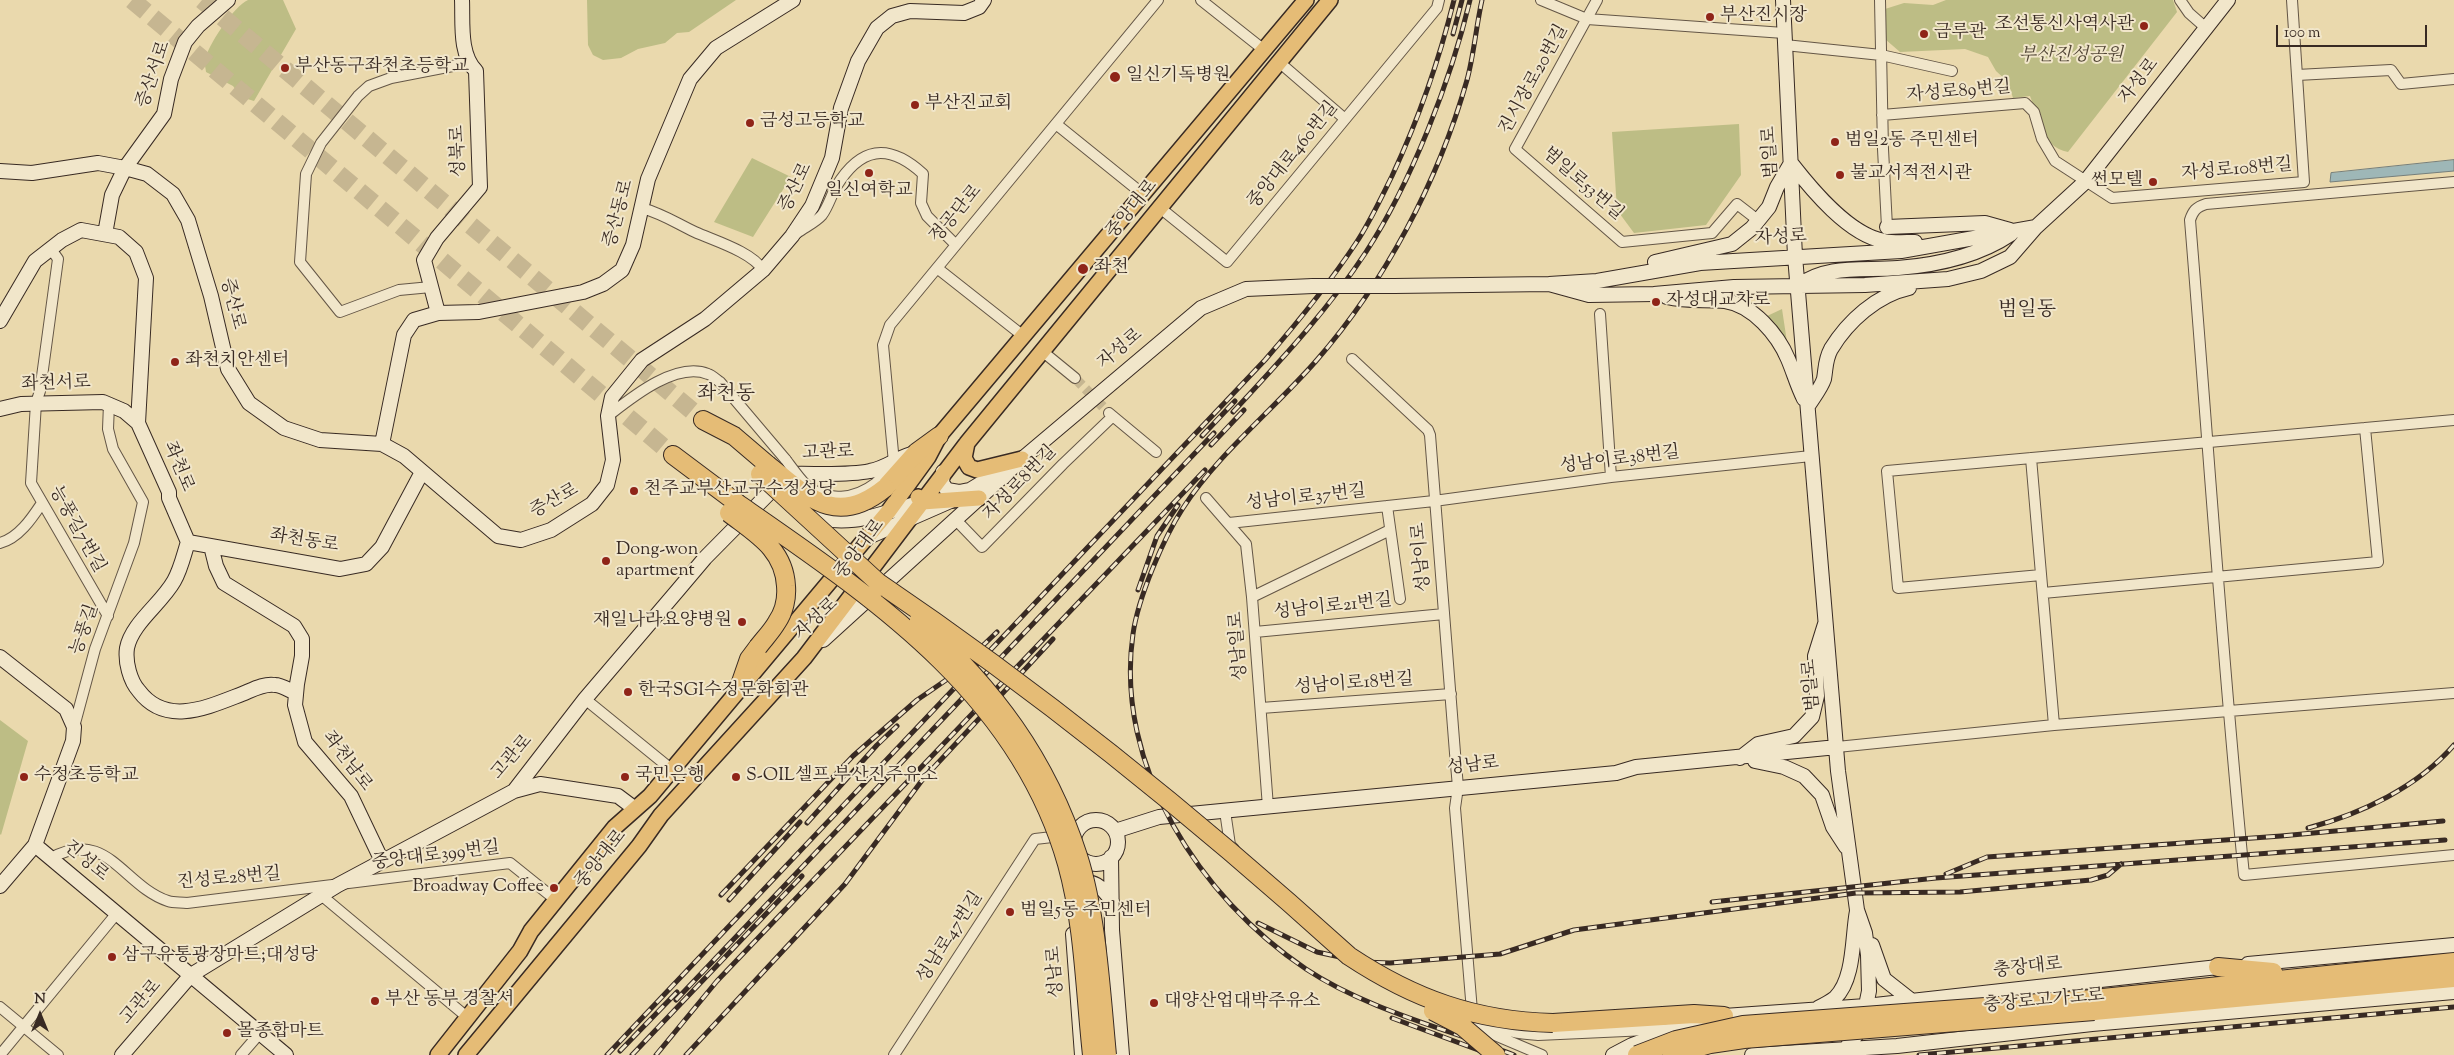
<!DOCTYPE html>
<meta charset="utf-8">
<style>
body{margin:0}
#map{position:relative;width:2454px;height:1055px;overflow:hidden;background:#ead9ad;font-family:"Sorts Mill Goudy",serif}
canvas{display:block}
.north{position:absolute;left:15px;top:990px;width:50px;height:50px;-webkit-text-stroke:4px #f1e6ca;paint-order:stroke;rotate:0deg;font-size:14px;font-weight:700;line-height:20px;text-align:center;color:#382a23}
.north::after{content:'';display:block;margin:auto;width:18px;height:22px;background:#382a23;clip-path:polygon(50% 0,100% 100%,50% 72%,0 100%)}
.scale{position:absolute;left:2276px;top:25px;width:151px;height:22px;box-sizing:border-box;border:2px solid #382a23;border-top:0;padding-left:6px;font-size:15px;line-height:18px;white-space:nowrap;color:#382a23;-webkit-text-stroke:4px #f1e6ca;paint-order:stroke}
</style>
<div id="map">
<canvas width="2454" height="1055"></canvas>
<div class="north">N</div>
<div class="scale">100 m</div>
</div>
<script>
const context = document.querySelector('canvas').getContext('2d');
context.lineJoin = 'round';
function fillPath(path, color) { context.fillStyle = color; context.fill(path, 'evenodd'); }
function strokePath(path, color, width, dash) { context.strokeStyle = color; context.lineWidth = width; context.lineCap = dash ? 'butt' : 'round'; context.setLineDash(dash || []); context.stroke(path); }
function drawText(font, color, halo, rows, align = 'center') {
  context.font = font + ' "Sorts Mill Goudy","Noto Serif KR",serif'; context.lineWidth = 4; context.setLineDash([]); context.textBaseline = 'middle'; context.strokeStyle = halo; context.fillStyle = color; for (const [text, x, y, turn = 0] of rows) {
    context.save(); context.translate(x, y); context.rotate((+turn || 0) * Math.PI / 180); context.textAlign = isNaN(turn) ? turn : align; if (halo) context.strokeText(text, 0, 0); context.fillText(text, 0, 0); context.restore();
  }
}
const green = new Path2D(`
 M248,0H283L296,29L254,101L241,97L233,86L206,72C206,69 204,64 205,61C207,46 234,6 248,0Z
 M587,0H736L689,32L677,33L665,43L638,49L621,58L603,60L593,55L588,45Z
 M1946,0H2173L2177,12L2068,152C2041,147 2039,118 2030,96L2013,98L2008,82L1996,71L1988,57L1965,49L1900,52L1885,39V9L1904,3L1933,5Z
 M1739,124L1741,175L1706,225L1634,233L1617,210L1612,132Z
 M752,158L791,177L753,237L714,222Z
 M1782,309L1787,342L1765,317Z
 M0,720L28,741L1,835L0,834Z`);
const water = new Path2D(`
 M2454,160V171L2330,182L2331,173Z`);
const streetTunnel = new Path2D(`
 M1075,378L1108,412`);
const highwayTunnel = new Path2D(`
 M132,0L673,455
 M202,0L703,420`);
const street = new Path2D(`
 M1201,0L1264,50
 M1541,0L1587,19L1784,33
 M1597,0L1515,149L1622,242L1712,233L1737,204L1759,221
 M1880,0L1883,149L1887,227
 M2180,0L2189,13L2206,28
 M1785,45L1881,55L1952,71
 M1279,62L1345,119
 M2297,75L2391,70L2401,84L2454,79
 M1882,115L2025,103L2034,112L2042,139L2055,161L2112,198L2304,182L2292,0
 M1056,124L1144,195
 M2454,182L2206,204C2196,207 2193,211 2190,220C2208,439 2222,657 2244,875L2454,855
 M1159,207L1227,262L1437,8L1439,0
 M642,208C663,214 676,223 695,232C715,241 752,252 763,270
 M797,233C805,227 816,222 822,215C828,207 831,196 836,187C860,147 888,142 923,174L921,203L927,216L956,245
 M51,249L58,259L40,391L36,403L31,483L108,616
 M937,268L1022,335
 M431,287L399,290L340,312L300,262L306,174L321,143L358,96L369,86L391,78L468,63
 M1600,314L1611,477
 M1042,351L1075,378
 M1352,359L1428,430L1430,435L1455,753L1458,787L1455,808L1472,1011
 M1109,413L1156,452
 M608,416C631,398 676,361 708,374C712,375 717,380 720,382L786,460
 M2031,458L2054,725
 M876,483L894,463L883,345L890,325L1158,0
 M1206,498L1246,544L1252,597L1268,807
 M1387,506L1400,599
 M955,519L982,547L1063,464L1112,417
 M1229,523L1434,501L1611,477L1811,456
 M0,543C19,538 32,518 42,503
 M2041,575L1898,588L1887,471L2454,420
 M2043,593L2378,562L2365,428
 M1252,597L1390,530
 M1255,632L1444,614
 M585,699L671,769
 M1261,708L1451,694
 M74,727L95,649L134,543L143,502L113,449L108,429L109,404
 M1837,747L2054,725L2454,693
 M1225,811L1230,845L1234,849
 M51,858C107,827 123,886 168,901C174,903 181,902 187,903L510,863L556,900
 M321,895L467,1017
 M0,1007L58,1055
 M1485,1020C1502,1031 1518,1034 1538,1035L1669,1029
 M1464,1022L1542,1055
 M0,1055L117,913
 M241,1055L260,1033
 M894,1055L1035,839L1061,836`);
const secondary = new Path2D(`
 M1783,0L1795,256L1838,771L1857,910L1865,933L1868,955L1869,991L1863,1020L1857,1034L1846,1048
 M1791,163C1812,190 1849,235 1884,241C1893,243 1905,242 1915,242
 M0,171L32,173L98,163L125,168L147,174L173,194L188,220L211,296L228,369L249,403L284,428L320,440L382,444L404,456L498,536L521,540L551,530L592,504L607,485L613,460L608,416L612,397L642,360L705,319L763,270L792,236L812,206L832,158L841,108L858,61L877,28L892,16L910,11L964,13L979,7L984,0
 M1887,227L1985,223L2010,230
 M105,234L112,195L125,168L164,114L171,79L185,42L198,26L228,0
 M1655,262L1732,244L1752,228L1769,207L1777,187L1791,163
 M1549,284L1589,295L1654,294L1734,287L1865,285L1948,279L1981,271L2010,257L2036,227L2085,182L2228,0
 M1394,286L1549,284L1597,281L1700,263L1901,251L2036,227
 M1798,286C1827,264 1864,271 1898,268C1938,265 1978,256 2011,234
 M1667,297C1688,302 1705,299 1725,301C1753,305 1778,335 1788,359C1794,373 1797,385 1804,399
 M438,313L424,260L437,238L480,187L476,71C459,54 463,23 462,0
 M0,321L35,261L62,240L81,230L119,237L136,252L146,278L138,423L169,492V498L188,542C184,554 181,569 174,581C161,604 132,623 127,648C125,662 130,681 139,691C166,727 208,707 242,694C252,690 264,683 275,685C282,685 290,691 296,693
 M1808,406C1813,398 1821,388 1824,379C1826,368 1825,360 1831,349C1848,321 1877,295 1909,288
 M0,409L21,404L103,402L124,411L138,423
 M382,444L404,335L414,320L438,313L479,312L583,292L603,284L622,270L633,245L648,179L690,79L716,48L793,0
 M943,472L942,483L947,490L959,492L969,490
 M806,513C844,531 883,513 922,502
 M866,538L955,499L993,476
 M188,542L340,569L366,564L382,547L422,472
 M211,546L216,566L224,583L294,626L302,639V656L297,684L295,705L305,742L351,796L382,861
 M823,640L1022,459L1201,308L1246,289L1313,286
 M0,657L66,709L74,727L73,741L35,845L0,886
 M1740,758L1758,744L1794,736L1812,717L1817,696L1815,656L1825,624
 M1755,761L1784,767L1804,776L1822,795L1833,827L1846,847
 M514,791L540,784L618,796L634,808
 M1074 842a22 22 0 1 1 44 0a22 22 0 1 1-44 0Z
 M1115,831L1159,817L1616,773L1636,767L1837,747
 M35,845L286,1055
 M1111,857L1112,930L1122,1055
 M1076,884C1093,878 1102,887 1112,901
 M1073,934L1082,1055
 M1872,945L1884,979L1912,1001
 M2248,964L2454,945
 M1818,1008C1824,1005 1830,1002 1835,998C1855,979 1852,936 1857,911
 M122,1055L191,975L338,885L514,791L585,699L678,590L705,558L788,474C812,473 847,476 870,471C887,468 899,456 916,453
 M1613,1055L1632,1045L1675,1029L1724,1016L1866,1006L2227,966
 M1752,1055L1897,1046L2092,1024L2454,992`);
const primary = new Path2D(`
 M967,443L964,458L969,467L977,470L1022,459
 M918,497L922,502L979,498
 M438,1055L520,951L531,931L615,827L650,796L888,512L928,457L939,436L1306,0
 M466,1055L639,846L661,815L804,658L967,443L1330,0`);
const highway = new Path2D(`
 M703,420L734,436L768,465
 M673,455L737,503
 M885,488L917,452L939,436
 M740,685L749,659L758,647
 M2218,967L2273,972
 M2093,999L2454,962
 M2094,1011L2454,978
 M1553,1023L1694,1014L1724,1016`);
const rail = new Path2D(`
 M1482,0C1476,27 1474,54 1467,80C1438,182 1385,282 1316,361C1274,409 1217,455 1183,508C1163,539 1138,598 1133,634C1114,766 1200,898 1306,969C1366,1009 1447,1029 1514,1055
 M1453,34L1462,0
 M1233,412C1280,361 1328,310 1366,252C1411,183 1451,80 1470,0
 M1202,436L1235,401
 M1211,445L1244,410
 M1138,590L1157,536L1178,505
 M807,823L877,745L897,726
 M2308,828C2361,814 2418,787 2454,745
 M1946,874L1987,857L2281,836L2443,821
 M721,895L853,756L917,700L949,678L997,632
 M729,900L800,822
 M1712,902L1936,878L2445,840
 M1258,923L1317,952L1363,962L1390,963L1500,954L1574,930L1856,893L1960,892L2091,880L2108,875L2121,864
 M676,1000L1214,433
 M1392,1018L1492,1055
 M620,1051L677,992
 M607,1055L1265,360C1297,323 1329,284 1356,243C1370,222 1381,198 1392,176C1419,118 1439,61 1454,0
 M632,1055L802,876
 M656,1055L717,981L1205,470
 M686,1055L820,911L845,884L923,779L1053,639
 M1919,1055L2454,1007`);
const streetBridge = new Path2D(`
 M786,460C792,468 799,478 806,485C828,503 855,499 876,483`);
const secondaryBridge = new Path2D(`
 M1313,286H1394`);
const highwayBridge = new Path2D(`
 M768,465C808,497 836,528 885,488
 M760,474L883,587
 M737,503C874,598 1019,694 1067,864C1084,925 1085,992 1092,1055
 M729,513C756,534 784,549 786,586C787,598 784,612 777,622C772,631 764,639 758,647
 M876,581C1043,694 1200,821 1349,956C1414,999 1475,1021 1553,1023
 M919,620C994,690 1046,757 1078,856C1097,915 1101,993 1107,1055
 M1433,1011L1462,1026L1496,1055
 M1637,1055L1676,1040L1743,1025L2093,999
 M1672,1055L1710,1044L1744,1039L2094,1011`);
const markers = [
 [1710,17,5,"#8f2418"],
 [2144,26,5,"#8f2418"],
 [1924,34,5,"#8f2418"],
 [285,68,5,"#8f2418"],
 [1115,77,6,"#8f2418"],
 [915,105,5,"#8f2418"],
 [750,123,5,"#8f2418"],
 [1835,142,5,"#8f2418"],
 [869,173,5,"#8f2418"],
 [1840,175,5,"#8f2418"],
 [2153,182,5,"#8f2418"],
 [1083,269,6,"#8f2418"],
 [1656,302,5,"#8f2418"],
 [175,362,5,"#8f2418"],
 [634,491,5,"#8f2418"],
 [606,561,5,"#8f2418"],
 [742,622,5,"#8f2418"],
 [628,692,5,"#8f2418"],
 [24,777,5,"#8f2418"],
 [625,777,5,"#8f2418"],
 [736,777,5,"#8f2418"],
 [554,888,5,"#8f2418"],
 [1010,912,5,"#8f2418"],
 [112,957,5,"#8f2418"],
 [375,1001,5,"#8f2418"],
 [1154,1003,5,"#8f2418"],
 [227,1033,5,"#8f2418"]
];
const poiNames = [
 ["부산진시장",1720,17],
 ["조선통신사역사관",2134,26,"right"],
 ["금루관",1934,34],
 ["부산동구좌천초등학교",295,68],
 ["일신기독병원",1126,77],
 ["부산진교회",925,105],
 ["금성고등학교",760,123],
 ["범일2동 주민센터",1845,142],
 ["불교서적전시관",1850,175],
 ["썬모텔",2143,182,"right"],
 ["일신여학교",869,192,"center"],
 ["좌천",1094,269],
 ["자성대교차로",1666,302],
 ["좌천치안센터",185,362],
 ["천주교부산교구수정성당",644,491],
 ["Dong-won",616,551],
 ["apartment",616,572],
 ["재일나라요양병원",732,622,"right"],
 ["한국SGI수정문화회관",638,692],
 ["수정초등학교",34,777],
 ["국민은행",635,777],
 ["S-OIL셀프 부산진주유소",746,777],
 ["Broadway Coffee",544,888,"right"],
 ["범일5동 주민센터",1020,912],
 ["삼구유통광장마트;대성당",122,957],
 ["부산 동부 경찰서",385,1001],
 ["대양산업대박주유소",1164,1003],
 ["몰종합마트",237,1033]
];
const parkNames = [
 ["부산진성공원",2071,57]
];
const streetNames = [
 ["증산서로",155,75,-71],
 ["진시장로20번길",1535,80,-61],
 ["자성로",2140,82,-52],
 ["자성로89번길",1959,93,-5],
 ["성북로",460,151,-92],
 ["범일로",1772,152,-93],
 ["중앙대로460번길",1294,156,-51],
 ["자성로108번길",2237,171,-5],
 ["범일로53번길",1582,185,41],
 ["증산로",797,188,-64],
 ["중앙대로",1133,210,-51],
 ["증산동로",620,214,-75],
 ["정공단로",957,215,-50],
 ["자성로",1781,239,-3],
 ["증산로",231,304,76],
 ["자성로",1121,350,-40],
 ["좌천서로",56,385,-2],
 ["고관로",828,454,-2],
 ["성남이로38번길",1620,461,-7],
 ["좌천로",177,467,68],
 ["자성로8번길",1021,484,-46],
 ["성남이로37번길",1306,499,-6],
 ["증산로",555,502,-29],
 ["능풍길7번길",76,530,61],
 ["좌천동로",304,542,9],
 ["중앙대로",861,550,-53],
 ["성남이로",1423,557,-95],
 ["성남이로21번길",1333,608,-6],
 ["자성로",817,620,-43],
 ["능풍길",86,630,-71],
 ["성남일로",1240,646,-94],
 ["성남이로18번길",1354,685,-4],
 ["범일로",1813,685,-95],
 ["고관로",513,758,-49],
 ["좌천남로",346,762,53],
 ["성남로",1473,767,-6],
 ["중앙대로399번길",436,857,-7],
 ["중앙대로",602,860,-51],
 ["진성로",85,862,40],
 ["진성로28번길",229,880,-5],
 ["성남로47번길",951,938,-57],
 ["충장대로",2028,969,-6],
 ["성남로",1057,972,-94],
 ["충장로고가도로",2044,1002,-5],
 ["고관로",142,1003,-49]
];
const quarterNames = [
 ["범일동",2027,312],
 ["좌천동",726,396]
];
fillPath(green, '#bdbd85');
fillPath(water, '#9eb7b7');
strokePath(water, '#757f7c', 1);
strokePath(streetTunnel, '#c6b691', 10, [10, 5]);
strokePath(highwayTunnel, '#c6b691', 18, [18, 9]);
strokePath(street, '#645646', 12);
strokePath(secondary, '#382a23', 16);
strokePath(primary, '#382a23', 18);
strokePath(highway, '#382a23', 20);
strokePath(street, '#f1e6ca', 10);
strokePath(secondary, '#f1e6ca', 14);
strokePath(primary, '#e5bc76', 15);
strokePath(highway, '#e5bc76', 18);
strokePath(rail, '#382a23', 5);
strokePath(rail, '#f1e6ca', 3, [9]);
strokePath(streetBridge, '#645646', 12, []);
strokePath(secondaryBridge, '#382a23', 16, []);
strokePath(highwayBridge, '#382a23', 20, []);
strokePath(streetBridge, '#f1e6ca', 10);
strokePath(secondaryBridge, '#f1e6ca', 14);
strokePath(highwayBridge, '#e5bc76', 18);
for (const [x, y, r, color] of markers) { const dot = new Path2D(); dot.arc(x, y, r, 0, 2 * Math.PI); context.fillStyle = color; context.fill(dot); strokePath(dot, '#f1e6ca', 2); }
drawText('18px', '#382a23', '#f1e6ca', poiNames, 'left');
drawText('italic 18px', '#534737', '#f1e6ca', parkNames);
drawText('18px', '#382a23', '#f1e6ca', streetNames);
drawText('20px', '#382a23', '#f1e6ca', quarterNames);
</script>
